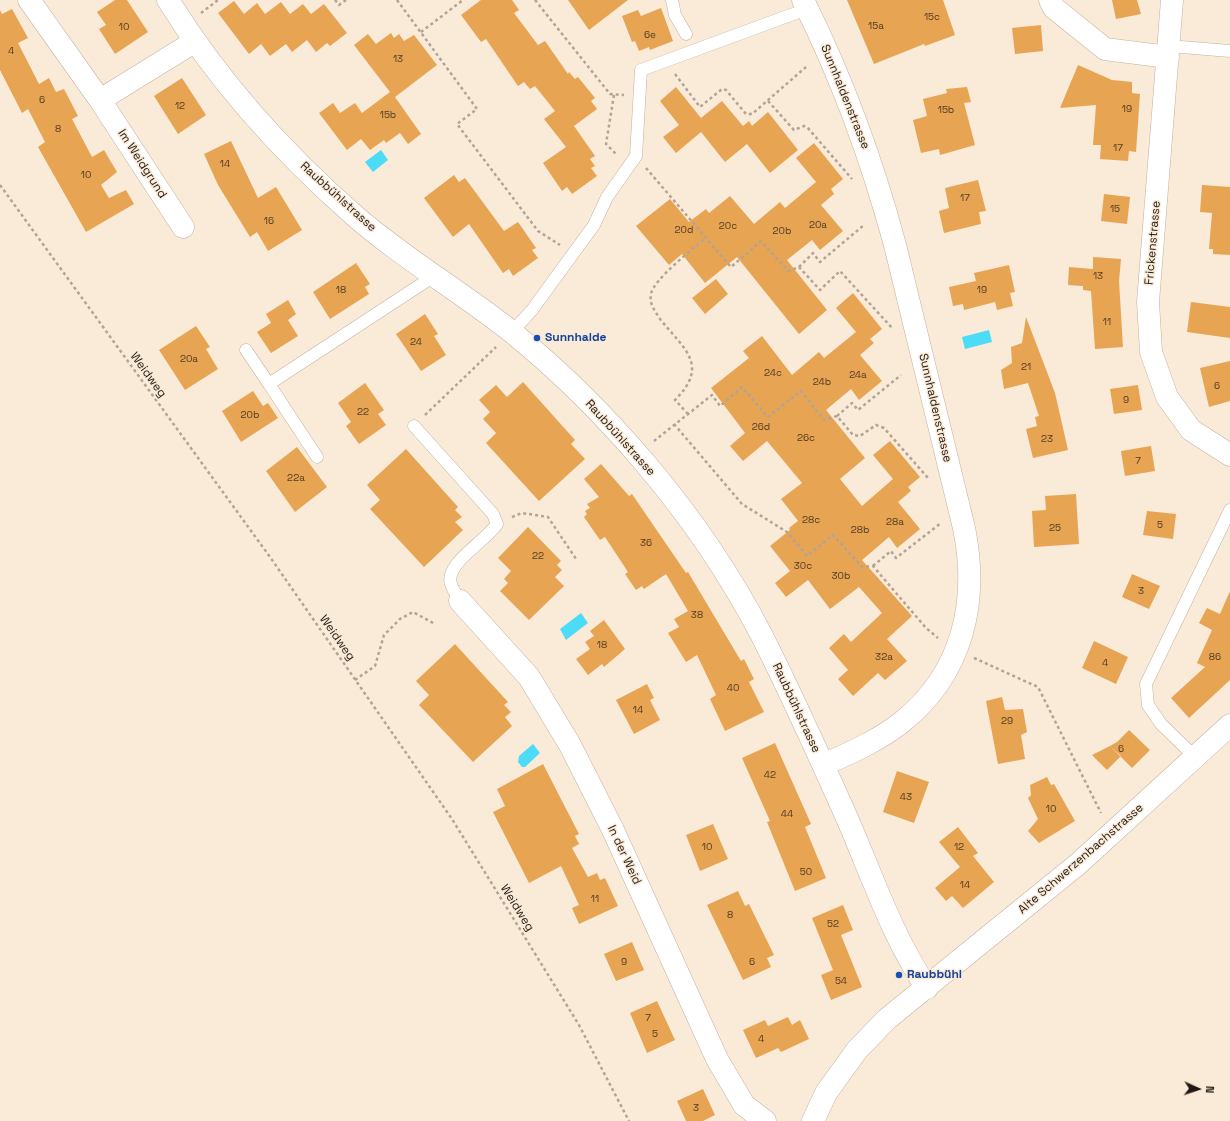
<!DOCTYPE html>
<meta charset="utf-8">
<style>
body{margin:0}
#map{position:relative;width:1230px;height:1121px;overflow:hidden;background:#faead8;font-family:"Space Grotesk",sans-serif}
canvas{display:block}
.north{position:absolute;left:1178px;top:1069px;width:40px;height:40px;-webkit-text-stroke:3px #faead8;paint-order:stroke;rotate:93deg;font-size:11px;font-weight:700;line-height:16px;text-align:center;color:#1f1a13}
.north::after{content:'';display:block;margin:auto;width:14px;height:18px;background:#1f1a13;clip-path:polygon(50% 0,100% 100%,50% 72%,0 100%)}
</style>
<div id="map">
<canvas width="1230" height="1121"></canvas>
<div class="north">N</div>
</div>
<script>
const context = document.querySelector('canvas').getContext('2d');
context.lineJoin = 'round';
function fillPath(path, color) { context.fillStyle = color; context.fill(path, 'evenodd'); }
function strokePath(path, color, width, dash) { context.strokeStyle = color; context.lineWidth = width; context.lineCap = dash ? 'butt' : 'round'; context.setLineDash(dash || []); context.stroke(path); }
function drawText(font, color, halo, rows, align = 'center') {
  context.font = font + ' "Space Grotesk",sans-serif'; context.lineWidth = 3; context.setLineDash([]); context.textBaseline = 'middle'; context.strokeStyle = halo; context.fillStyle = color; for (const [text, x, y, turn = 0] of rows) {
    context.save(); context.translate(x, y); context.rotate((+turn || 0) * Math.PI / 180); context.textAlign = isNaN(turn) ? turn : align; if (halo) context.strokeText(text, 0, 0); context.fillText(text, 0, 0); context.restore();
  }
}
const water = new Path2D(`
 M381,150L388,160L373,172L365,162Z
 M989,330L992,342L965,349L962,337Z
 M581,613L588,623L566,640L560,629Z
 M533,744L540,753L525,767H522L518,762L519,756Z`);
const building = new Path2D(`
 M115,0H127L148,32L115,54L99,29L106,25L97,12Z
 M481,0H512L519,10L514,13L538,45L545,41L568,74L569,72L575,79L578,77L595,98L591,101L597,109L574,126L595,156L590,159L595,166L591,168L597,176L572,194L567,187L562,191L543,163L566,147L544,119L555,111L535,86L530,89L524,82L518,86L486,39L481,42L461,15Z
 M568,0H628L589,30Z
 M847,0H943L955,35L925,46L924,44L874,64Z
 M1112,0H1137L1141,14L1116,19Z
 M234,1L244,14L257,3L265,14L281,2L290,14L303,4L311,14L324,4L347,33L330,46L327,43L316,52L307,40L292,52L286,44L270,56L261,44L249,54L218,13Z
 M661,8L673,41L650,50L649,47L639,51L635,41L632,42L622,16L638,10L641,16Z
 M12,9L28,38L18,43L39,84L49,78L56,92L64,89L78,116L72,119L92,157L104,150L117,172L101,185L109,198L126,190L134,204L86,232L38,147L45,142L28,109L22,113L0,70V10L2,14Z
 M1041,25L1043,51L1015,54L1012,28Z
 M391,33L394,38L399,34L404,41L414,35L437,65L395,97L421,134L408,144L400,133L386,143L384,140L370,150L361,139L347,150L319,113L333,103L340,113L355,103L362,113L390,92L354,45L368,34L376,44Z
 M1078,65L1112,80L1132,82V93L1140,94L1136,152L1129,151L1128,161L1100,159L1101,145H1093L1096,105L1060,108Z
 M182,78L206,115L178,134L154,96Z
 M676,87L701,118L722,101L743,126L749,121L752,126L768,112L798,150L770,173L747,144L725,162L701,132L676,153L663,137L679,125L660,101Z
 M967,87L971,102L964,103L975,145L940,155L939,149L921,153L913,120L927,116L923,99L947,93L946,89Z
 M231,141L258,198L276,187L302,230L268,251L257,232L250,237L218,185L204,154Z
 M814,143L843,179L831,189L834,194L821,205L843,231L820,250L812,240L787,260L827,310L799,334L737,257L705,283L682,254L669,265L636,226L670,199L689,222L706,209L709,213L730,196L754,224L780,202L785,208L816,182L796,158Z
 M454,175L459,182L465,178L504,231L518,222L536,248L532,250L538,258L513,276L509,269L503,273L469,224L453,237L424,198Z
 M978,180L986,211L979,212L981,224L944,233L939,211L949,208L945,188Z
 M1202,185L1230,187V255L1213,254V249H1209L1212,213L1200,212Z
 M1104,194L1130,197L1127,224L1101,221Z
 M1093,257L1121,259L1119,281L1123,347L1095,349L1091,291L1083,290V286L1068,285L1069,267L1093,269Z
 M356,263L370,284L365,287L369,294L330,319L313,292Z
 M1009,265L1015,292L1010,293L1013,306L997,310L995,302L964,310L963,304L953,306L949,287L976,281L974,273Z
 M716,279L728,294L705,314L692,298Z
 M853,293L882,329L870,339L874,343L860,355L882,381L859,400L851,389L826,410L865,458L840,479L862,506L893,479L873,455L890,441L920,477L908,487L911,491L898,502L920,529L897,548L889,537L862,560L912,616L887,639L907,661L885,680L878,673L853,696L838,679L848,670L829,648L844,634L851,642L882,613L859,587L830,609L808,580L786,597L775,583L790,571L770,546L790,530L789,528L798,521L781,499L802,483L767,441L743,461L730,446L745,433L711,388L749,358L743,351L762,336L792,375L819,352L824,358L856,332L836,308Z
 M288,300L296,314L288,320L298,336L271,353L257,332L271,323L266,314Z
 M1191,302L1230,307V338L1187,332Z
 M425,314L438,334L434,336L446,355L421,371L396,334Z
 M1026,317L1055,393L1068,450L1033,458L1026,429L1037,426L1035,417L1039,416L1028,383L1004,389L1001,370L1012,363L1011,347L1022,343Z
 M196,326L210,347L206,349L218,369L185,390L159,350Z
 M1230,361V401L1209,407L1200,368Z
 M523,382L575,440L571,444L585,459L539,501L486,443L496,433L483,419L490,412L479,400L496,385L507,397Z
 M365,383L384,410L378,414L386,425L359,444L346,426L351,422L338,403Z
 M1138,385L1142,410L1114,414L1110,389Z
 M253,391L263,406L268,403L278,418L241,442L222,411Z
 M1151,446L1155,471L1125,476L1121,451Z
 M297,447L327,487L295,512L266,471Z
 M406,449L458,507L455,510L462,517L455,522L463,530L424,567L370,509L380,500L367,485Z
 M601,464L629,496L632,494L686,573L688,572L741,661L744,659L754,679L749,682L764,712L725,731L710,699L716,695L697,655L686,662L668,633L679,627L674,619L688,611L666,574L644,589L642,586L636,590L625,574L628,572L605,537L600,540L584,517L587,514L585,511L590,508L587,504L599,497L584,479Z
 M1076,494L1079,544L1034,547L1032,511L1046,510L1045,496Z
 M1147,511L1176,514L1173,539L1143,535Z
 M528,527L561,561L557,565L562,570L555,577L564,586L529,620L500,591L508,583L504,579L511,571L498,558Z
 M1132,574L1160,586L1149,609L1122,597Z
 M1230,591V680L1189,718L1171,698L1205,667L1197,663L1212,630L1199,623L1207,608L1220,614Z
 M604,620L625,649L604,667L602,664L588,675L576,659L590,649L585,642L594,636L590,631Z
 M1094,641L1128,657L1116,684L1082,668Z
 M455,644L508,702L504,705L511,712L505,717L512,726L473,762L419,705L429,695L416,681Z
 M647,684L654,698L650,700L660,720L634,734L616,700Z
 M1002,697L1005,710L1023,709L1027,732L1021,735L1025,759L998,764L986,701Z
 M1129,730L1150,750L1132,768L1110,746L1117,742Z
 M775,743L811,824L805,827L826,878L795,891L767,822L770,821L742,758Z
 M1110,746L1121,756L1107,770L1092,755Z
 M543,764L579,834L575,836L579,844L572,848L588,877L597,873L600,880L605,878L618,906L579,924L572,908L579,905L561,866L529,883L493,812L505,806L497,789Z
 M897,771L929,782L914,823L883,812Z
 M1047,777L1051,785L1054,784L1075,821L1039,843L1028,831L1038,819L1028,798L1031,795L1030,785Z
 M713,824L728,859L700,871L686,835Z
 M958,827L978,853L973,856L994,882L963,908L952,896L946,901L935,888L960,867L939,842Z
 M738,891L745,906L749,904L774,955L767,958L771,967L743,980L707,905Z
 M843,905L853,930L841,935L862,987L831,1000L821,975L833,970L812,918Z
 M632,942L644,970L616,981L604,954Z
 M657,1001L675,1040L647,1053L630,1013Z
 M788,1017L792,1025L800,1020L809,1039L781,1052L778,1048L756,1058L743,1030L765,1020L768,1026Z
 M703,1089L715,1115L703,1121H686L677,1101Z`);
const path = new Path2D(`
 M335,0L339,5L346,0
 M397,0L477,109L457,124L538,231L560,245
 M535,0L610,94L624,95
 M201,13L218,0
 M421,32L463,0
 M675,74L700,107L722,89L726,90L746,114H752L806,67
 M614,95L606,144L617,155
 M768,101L794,130L804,126L807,127L852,179
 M646,168L731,267L761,241L788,271L799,267L820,290L840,271L893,329
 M0,185L270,557L452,819L579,1025L629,1121
 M799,267L813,253L820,262L864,225
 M688,414L675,400C710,365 684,349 660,319C655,311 649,304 651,294C653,280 694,248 705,238
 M425,415L496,347
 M837,416L852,403L858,410L901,375
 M674,424L742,504L787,532L807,556L833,535L862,567L873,566L926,628L938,638
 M654,441L712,395L720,406L742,387L768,417L801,391L824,420L837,416L853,435L860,436L876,425L884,428L929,479
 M512,517L522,513L548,517L576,559
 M873,566L891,551L896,558L941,523
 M974,658L1038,687L1101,813
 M355,680L375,666L384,635L400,619L413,612L435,624`);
const service = new Path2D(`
 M672,0L675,15L686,34
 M1169,46L1230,51
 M512,332L532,310L594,225L607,197L636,156L641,70L807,9
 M246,350L269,384
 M414,426L493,514L497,524C487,540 444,564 451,584C453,590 457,596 460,601
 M317,457L269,384L434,276
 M1196,758L1161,724L1148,705L1146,684L1230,510`);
const minor = new Path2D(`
 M29,0L100,100L194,42
 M168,0C218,81 283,153 355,216C404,259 462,292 513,333C561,372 605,416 645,463C690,516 730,574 762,636C791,693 817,751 843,809C870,869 890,933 927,988
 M803,0C842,78 872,160 895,245L964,528C979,602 963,673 902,722C878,741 850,753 823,765
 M1050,0L1054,8L1105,49L1168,57
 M1172,0L1148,302L1151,352L1167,397L1191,430L1230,455
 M100,100L183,227
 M460,601L529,677L570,745L613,830L717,1059L744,1105L765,1121
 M813,1121L826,1093L857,1050L887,1019L1078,864L1230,725`);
const markers = [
 [537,338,4,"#1a4fb4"],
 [899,975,4,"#1a4fb4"]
];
const numberNames = [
 ["15c",932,17],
 ["15a",876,26],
 ["10",124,27],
 ["6e",650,35],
 ["4",11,51],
 ["13",398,59],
 ["6",42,100],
 ["12",180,106],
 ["19",1127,109],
 ["15b",946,110],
 ["15b",388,115],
 ["8",58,129],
 ["17",1118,148],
 ["14",225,164],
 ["10",86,175],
 ["17",965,198],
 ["15",1115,209],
 ["16",269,221],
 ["20a",818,225],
 ["20c",728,226],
 ["20d",684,230],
 ["20b",782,231],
 ["13",1098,276],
 ["18",341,290],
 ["19",982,290],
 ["11",1107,322],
 ["24",416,342],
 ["20a",189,359],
 ["21",1026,367],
 ["24c",773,373],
 ["24a",858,375],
 ["24b",822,382],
 ["6",1217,386],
 ["9",1126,400],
 ["22",363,412],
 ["20b",250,415],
 ["26d",761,427],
 ["26c",806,438],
 ["23",1047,439],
 ["7",1138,461],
 ["22a",296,478],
 ["28c",811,520],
 ["28a",895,522],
 ["5",1160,525],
 ["25",1055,528],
 ["28b",860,530],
 ["36",646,543],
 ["22",538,556],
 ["30c",803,566],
 ["30b",841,576],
 ["3",1141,591],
 ["38",697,615],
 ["18",602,645],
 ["32a",884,657],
 ["86",1215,657],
 ["4",1105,663],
 ["40",733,688],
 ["14",638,710],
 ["29",1007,721],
 ["6",1121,749],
 ["42",770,775],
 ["43",906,797],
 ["10",1051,809],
 ["44",787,814],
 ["10",707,847],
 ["12",959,847],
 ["50",806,872],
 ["14",965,885],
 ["11",595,899],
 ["8",730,915],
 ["52",833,924],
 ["9",624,962],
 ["6",752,962],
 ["54",841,981],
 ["7",648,1018],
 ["5",655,1034],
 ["4",761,1039],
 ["3",696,1108]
];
const streetNames = [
 ["Sunnhaldenstrasse",845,97,68],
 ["Im Weidgrund",142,164,57],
 ["Raubbühlstrasse",338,197,42],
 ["Frickenstrasse",1153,243,-85],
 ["Weidweg",148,375,54],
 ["Sunnhaldenstrasse",935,408,77],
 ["Raubbühlstrasse",620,438,48],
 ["Weidweg",337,638,55],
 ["Raubbühlstrasse",796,708,65],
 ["In der Weid",624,855,65],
 ["Alte Schwerzenbachstrasse",1081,859,-41],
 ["Weidweg",517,908,58]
];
const transitNames = [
 ["Sunnhalde",545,338],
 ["Raubbühl",907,975]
];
fillPath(water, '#4cdcf7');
fillPath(building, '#e7a453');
strokePath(service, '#c3b2a1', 13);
strokePath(minor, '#c3b2a1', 23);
strokePath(path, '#b1a496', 2.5, [3, 3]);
strokePath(service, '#fff', 12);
strokePath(minor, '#fff', 22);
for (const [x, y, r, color] of markers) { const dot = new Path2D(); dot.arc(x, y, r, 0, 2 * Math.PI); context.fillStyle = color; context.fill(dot); strokePath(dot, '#faead8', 1.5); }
drawText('10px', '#513c23', null, numberNames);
drawText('12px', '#1f1a13', '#faead8', streetNames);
drawText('bold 12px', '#164399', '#faead8', transitNames, 'left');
</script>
